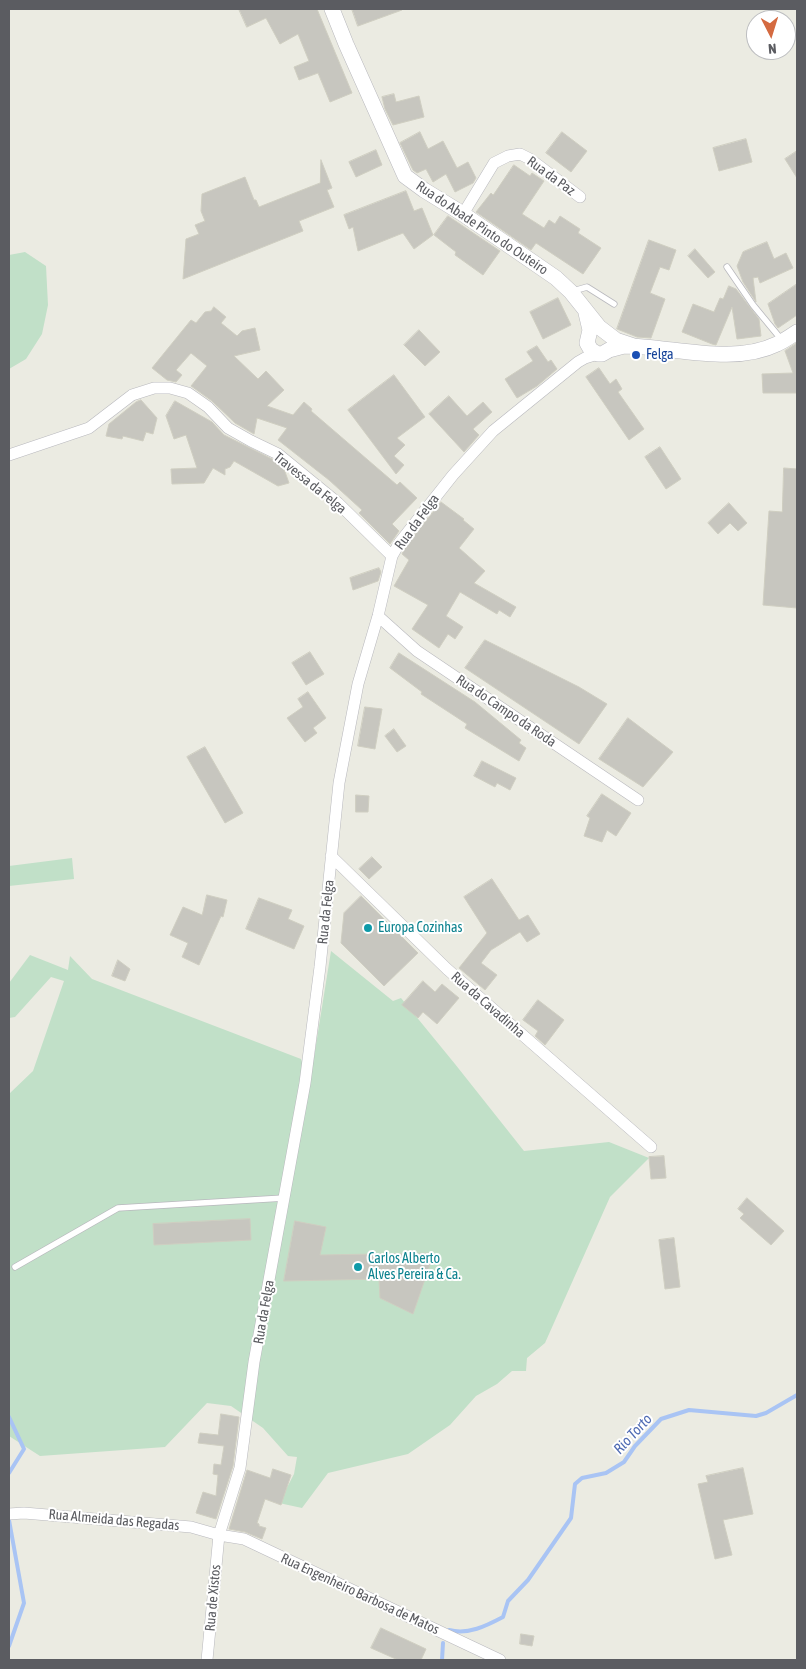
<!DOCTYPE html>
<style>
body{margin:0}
#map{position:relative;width:806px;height:1669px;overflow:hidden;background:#ebebe2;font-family:"Asap Condensed",sans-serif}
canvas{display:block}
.frame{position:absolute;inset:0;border:10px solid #5b5c61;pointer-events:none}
.north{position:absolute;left:746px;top:10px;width:50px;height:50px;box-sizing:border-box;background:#fff;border:1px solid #bdbec0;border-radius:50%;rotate:175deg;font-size:14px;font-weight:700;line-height:20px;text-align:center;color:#5b5c61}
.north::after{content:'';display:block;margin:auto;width:18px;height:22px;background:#d46a40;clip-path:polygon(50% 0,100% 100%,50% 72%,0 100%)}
</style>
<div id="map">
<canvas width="806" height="1669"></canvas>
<div class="frame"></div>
<div class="north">N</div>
</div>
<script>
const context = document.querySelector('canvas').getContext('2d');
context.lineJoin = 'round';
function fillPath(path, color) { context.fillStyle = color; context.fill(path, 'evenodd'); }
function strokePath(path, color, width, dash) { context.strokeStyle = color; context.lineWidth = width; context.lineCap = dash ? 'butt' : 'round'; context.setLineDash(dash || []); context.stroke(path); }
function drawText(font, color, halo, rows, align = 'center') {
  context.font = font + ' "Asap Condensed",sans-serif'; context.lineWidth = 4; context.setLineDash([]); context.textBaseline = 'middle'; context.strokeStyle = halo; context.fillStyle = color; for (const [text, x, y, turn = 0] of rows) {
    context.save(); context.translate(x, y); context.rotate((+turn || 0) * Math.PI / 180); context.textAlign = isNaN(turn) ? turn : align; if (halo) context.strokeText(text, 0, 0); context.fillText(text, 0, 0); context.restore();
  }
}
const green = new Path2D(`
 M25,252L46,266L48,305L42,334L26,359L9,369V255Z
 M72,858L74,879L9,886V866Z
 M331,951L393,1001L401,998L455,1064L524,1151L609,1142L649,1158L610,1197L545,1343L527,1358L526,1371H512L497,1384L476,1396L450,1425L408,1454L328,1473L302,1508L279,1503L294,1474L297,1457L288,1456L263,1428L231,1406L207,1403L165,1447L40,1456L9,1436V1094L33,1071L64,981L51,977L15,1017L9,1018V983L30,955L68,970L70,956L92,979L301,1059L302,1062L314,1057Z`);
const stream = new Path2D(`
 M9,1417L24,1449L9,1473
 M449,1630C468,1635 486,1626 503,1617L508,1601L528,1580L571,1518L575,1484L582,1478L606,1473L624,1462L635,1446L661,1419L689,1410L756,1416L766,1413L797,1395
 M9,1646L24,1603L9,1520
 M442,1660L443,1643`);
const building = new Path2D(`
 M239,9H317L352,93L330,102L318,73L299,80L294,67L309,61L298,34L280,44L266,18L247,27Z
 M352,9H402V10L358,26Z
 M394,94L396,102L419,96L424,117L393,125L385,109L382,97Z
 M420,132L428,149L443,141L457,168L468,162L476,178L473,183L455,192L446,174L433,182L426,169L417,173L413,170L400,143Z
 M562,132L587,151L571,172L546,153Z
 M746,139L752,162L719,171L713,148Z
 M376,150L382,165L356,177L349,162Z
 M797,151V178L785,159Z
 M321,160L332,188L327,190L334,207L299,221L303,231L183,279L186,239L199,234L195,225L205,221L201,211L202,194L245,177L254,200H256L259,207L320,183Z
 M514,165L530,176L532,173L544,181L522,214L544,228L549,220L555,224L560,216L580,229L578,233L601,248L583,274L536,243L531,250L476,212L491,193L493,195Z
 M406,191L414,211L422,208L433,235L414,249L403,233L358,251L353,227L349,229L344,215Z
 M448,216L500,251L483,275L455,255L456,252L434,235Z
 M649,240L676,250L669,270L660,267L650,293L665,299L651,338L637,337L617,329Z
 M767,242L774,259L786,253L793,268L760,283L758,277L753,278L756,302L743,282L737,266L743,252Z
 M695,249L715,272L708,278L688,256Z
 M797,284V315L778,328L775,324L768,304Z
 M729,286L736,289L759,319L761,336L737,339L732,307L716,345L712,344L682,332L693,304L714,312L720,298L723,299Z
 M558,298L571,325L543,339L530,312Z
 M214,307L226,317L221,323L237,336L242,331L255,328L260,350L234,356L258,379L266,371L284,390L267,406L293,415L304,402L312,409L311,411L397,485L400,482L417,498L392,524L399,531L390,544L359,513L362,510L329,480L278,440L287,428L257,418L254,434L235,423L212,401L191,386L207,366L191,353L176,370L182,375L176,382L167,380L152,368L191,320L196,323L205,312L211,311Z
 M419,330L440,352L425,366L404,345Z
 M797,343V393H763L762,374L793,373L785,351Z
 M537,346L548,362L551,360L557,369L537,386L517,398L505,379L533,361L527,352Z
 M599,368L610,384L616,379L622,389L618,392L644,429L629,440L586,377Z
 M394,375L425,417L397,438L405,445L394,456L404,465L396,474L348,410Z
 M449,396L467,416L483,402L492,412L473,429L479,435L464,452L429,414Z
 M141,400L157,418L153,434L146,432L143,441L123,436L122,439L106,436L109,424L136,402Z
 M175,401L212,422L224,435L274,460L284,469L289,483L278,486L234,461L230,467L225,469V475L213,468L204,483L172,484L171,469L197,468L186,435L174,439L166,416Z
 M660,447L681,479L666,489L645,457Z
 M784,468L797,469V608L763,605L769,511L782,512Z
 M441,502L464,519L463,520L474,529L459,548L485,571L474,583L516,607L510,617L499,610L497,614L460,592L446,616L463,627L455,639L448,634L439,648L412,629L428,605L394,586L409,560L402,554L406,546Z
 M729,503L747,523L738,531L730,523L718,534L708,523Z
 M379,568L381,572L378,581L353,590L350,578Z
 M485,640L579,687L607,704L579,744L465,668Z
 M310,652L324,674L306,685L292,663Z
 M399,653L475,702L521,740L519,743L526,748L519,761L465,728L467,724L421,694L422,692L390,668Z
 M308,692L326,718L313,728L317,733L305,742L287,718L303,707L298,699Z
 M365,707L382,709L375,749L358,746Z
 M628,718L673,752L643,787L599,759Z
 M394,729L406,746L397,752L385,736Z
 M205,747L243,813L225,823L187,757Z
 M482,761L516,778L510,790L497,783L495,787L474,776Z
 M602,794L631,813L616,836L607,830L602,842L584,836L590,818L587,816Z
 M356,795L369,796L368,812H356Z
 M372,857L382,867L369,879L359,869Z
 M492,879L519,920L528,915L540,934L527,942L520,932L491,950L481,963L497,975L485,990L459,968L487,933L464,897Z
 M207,895L227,900L223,917L221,916L199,965L182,957L188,943L170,935L183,907L202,915Z
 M361,896L418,953L384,986L341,943L344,913Z
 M259,898L292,910L288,919L304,926L294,949L246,929Z
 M118,960L130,969L125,981L112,976Z
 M423,981L435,992L442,984L459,998L437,1024L423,1012L418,1018L402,1005Z
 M538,1000L564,1020L545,1045L535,1036L538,1031L523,1020Z
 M664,1156L666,1178L651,1179L649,1157Z
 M747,1198L784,1231L771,1245L740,1218L744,1214L738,1209Z
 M250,1219L251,1240L154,1245L153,1224Z
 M295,1221L326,1227L320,1255L434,1253L413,1314L380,1298L379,1279L284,1281Z
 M674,1238L680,1287L665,1289L659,1240Z
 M221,1414L239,1417L233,1466L216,1519L196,1513L203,1492L216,1496L218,1475L213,1474L214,1464L221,1465L224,1446L198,1443L200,1433L218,1435Z
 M743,1468L753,1514L723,1520L732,1555L715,1559L698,1484L708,1482L706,1476Z
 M273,1469L291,1475L281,1505L265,1499L257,1523L259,1524V1526L266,1528L262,1539L245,1532L229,1529L247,1470L270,1478Z
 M381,1628L426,1649L421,1660H398L371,1648Z
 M521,1634L534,1636L532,1646L520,1644Z`);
const service = new Path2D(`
 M727,267L753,305L781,339
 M573,291L587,287L614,304
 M15,1267L118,1208L284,1198`);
const minor = new Path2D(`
 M463,214L494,163L508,156L520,154L530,159L580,197
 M9,455L89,428L132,395L154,388H170L188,393L208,407L228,428L251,441L278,454L338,503L392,556
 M378,616L417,651L638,800
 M331,856L447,969L651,1147
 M9,1514L24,1513L191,1527L219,1535L244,1539L500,1660
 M207,1660L219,1535L240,1468L254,1362L305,1083L320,967L339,783L358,684L378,616L392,556L400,542L434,499L453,475L493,431L578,362L585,358L598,354`);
const tertiary = new Path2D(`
 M332,9L346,44L405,176L424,190L463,214L556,278L571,292L599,327L616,340L634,346
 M586,313L590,330L587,343L591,350L598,354H602L609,350L624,346C672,346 732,366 777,344C784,341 791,336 797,332`);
const markers = [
 [636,355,5,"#1a4fb4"],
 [368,928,5,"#0f9aa8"],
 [358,1267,5,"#0f9aa8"]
];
const streetNames = [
 ["Rua da Paz",551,176,36],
 ["Rua do Abade Pinto do Outeiro",482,228,34],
 ["Travessa da Felga",310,483,39],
 ["Rua da Felga",417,522,-54],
 ["Rua do Campo da Roda",506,711,34],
 ["Rua da Felga",326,912,-84],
 ["Rua da Cavadinha",488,1005,41],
 ["Rua da Felga",264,1312,-80],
 ["Rua Almeida das Regadas",114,1520,5],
 ["Rua Engenheiro Barbosa de Matos",360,1594,25],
 ["Rua de Xistos",213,1598,-85]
];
const transitNames = [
 ["Felga",646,355]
];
const cultureNames = [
 ["Europa Cozinhas",378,928],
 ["Carlos Alberto",368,1259],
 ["Alves Pereira & Ca.",368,1275]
];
const waterNames = [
 ["Rio Torto",633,1434,-47]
];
fillPath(green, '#c1e0c8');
strokePath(stream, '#a9c4f4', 4);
fillPath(building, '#c7c6bf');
strokePath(building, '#cfcec1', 1);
strokePath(service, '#b8b8bd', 7);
strokePath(minor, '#b8b8bd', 12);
strokePath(tertiary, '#b8b8bd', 16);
strokePath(service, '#fff', 5.5);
strokePath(minor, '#fff', 11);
strokePath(tertiary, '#fff', 15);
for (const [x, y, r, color] of markers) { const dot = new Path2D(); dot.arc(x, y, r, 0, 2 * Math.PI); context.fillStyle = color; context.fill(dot); strokePath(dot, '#fff', 2); }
drawText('14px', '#5b5c61', '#fff', streetNames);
drawText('14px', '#164399', '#fff', transitNames, 'left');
drawText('14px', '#0d838f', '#fff', cultureNames, 'left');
drawText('italic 15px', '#506cb4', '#fff', waterNames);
</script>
